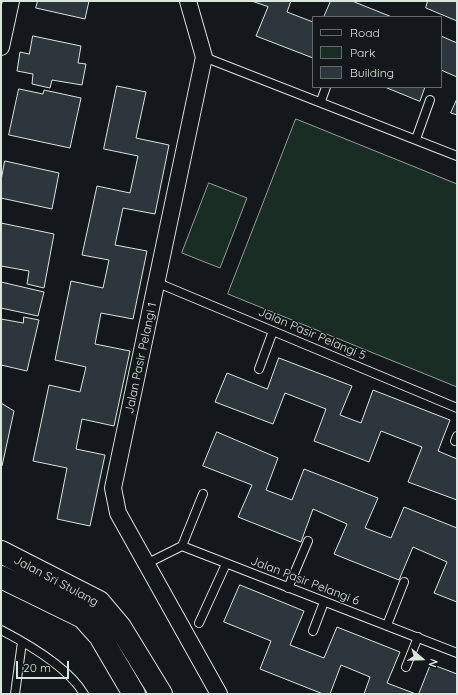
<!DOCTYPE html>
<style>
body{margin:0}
#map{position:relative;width:458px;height:695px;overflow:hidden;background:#14181c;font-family:Quicksand,sans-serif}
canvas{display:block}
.frame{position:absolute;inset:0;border:2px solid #d8e6dc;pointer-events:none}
.legend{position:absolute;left:312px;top:16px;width:130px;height:72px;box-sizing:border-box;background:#14181c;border:1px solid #626a69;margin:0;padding:5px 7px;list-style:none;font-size:12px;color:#d8e6dc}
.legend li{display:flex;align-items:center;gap:8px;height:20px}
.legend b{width:20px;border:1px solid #626a69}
.north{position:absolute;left:402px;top:639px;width:40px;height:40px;-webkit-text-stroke:3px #14181c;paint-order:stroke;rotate:110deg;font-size:11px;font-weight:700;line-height:16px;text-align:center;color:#d8e6dc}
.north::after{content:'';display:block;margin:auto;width:14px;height:18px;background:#d8e6dc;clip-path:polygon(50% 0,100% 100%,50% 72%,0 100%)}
.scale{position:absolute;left:16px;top:661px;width:53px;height:18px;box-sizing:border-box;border:2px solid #d8e6dc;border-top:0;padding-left:5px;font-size:12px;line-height:14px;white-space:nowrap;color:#d8e6dc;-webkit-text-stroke:3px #14181c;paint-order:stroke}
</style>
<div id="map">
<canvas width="458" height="695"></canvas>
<div class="frame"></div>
<ul class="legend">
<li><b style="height:5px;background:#14181c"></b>Road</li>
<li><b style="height:11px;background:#1a2d24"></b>Park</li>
<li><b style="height:11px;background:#2c363c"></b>Building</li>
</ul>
<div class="north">N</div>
<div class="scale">20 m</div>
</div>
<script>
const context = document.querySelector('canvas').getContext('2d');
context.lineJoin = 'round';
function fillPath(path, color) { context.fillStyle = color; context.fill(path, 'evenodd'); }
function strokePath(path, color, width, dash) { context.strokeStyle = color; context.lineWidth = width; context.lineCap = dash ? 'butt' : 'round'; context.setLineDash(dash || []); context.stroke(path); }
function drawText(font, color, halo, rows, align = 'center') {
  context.font = font + ' Quicksand,sans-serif'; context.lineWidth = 3; context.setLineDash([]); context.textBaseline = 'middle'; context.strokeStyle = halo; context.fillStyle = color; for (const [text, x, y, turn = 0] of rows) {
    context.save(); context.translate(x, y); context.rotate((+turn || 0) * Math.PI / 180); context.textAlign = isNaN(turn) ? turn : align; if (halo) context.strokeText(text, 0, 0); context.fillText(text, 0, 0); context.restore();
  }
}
const green = new Path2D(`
 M296,119L457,184V387L228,294Z
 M209,183L247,198L220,268L182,253Z`);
const building = new Path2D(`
 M38,1H89L85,19L36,8Z
 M252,1H291L287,12L313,22V58L256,36L268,7Z
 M331,1H352L392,17H324Z
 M428,1H457V21L426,8Z
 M33,36L81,46L78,63L86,64L82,85L52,80L50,88L32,84L33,74L17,71L20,52L29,54Z
 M441,36L457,43V77L441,70Z
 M117,86L146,92L136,138L169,145L155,214L123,208L115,245L147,251L133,319L101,313L95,344L130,351L114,426L82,419L76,449L105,455L90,526L57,519L67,468L33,461L49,385L80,392L86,367L55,360L71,281L103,288L109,260L82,255L97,186L130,193L138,156L104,149Z
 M385,87H425L420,101Z
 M19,89L43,94L44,90L81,98L70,148L9,135Z
 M457,99V115L451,113Z
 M5,161L59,173L52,209L1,198V181Z
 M1,223L54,234L44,288L27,284L29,271L1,266Z
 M1,282L44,292L38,316L1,308Z
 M24,317L39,320L27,371L1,365V319L23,323Z
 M279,358L352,386L340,415L361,423L373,390L450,420L438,451L457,459V500L408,482L422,447L381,431L369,462L314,441L326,409L285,393L273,424L215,402L227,373L267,389Z
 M1,403L14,411L2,466H1Z
 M217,432L278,458L266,490L292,500L304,469L378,498L365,528L391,538L404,507L457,528V602L434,593L447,562L413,547L399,580L334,554L347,524L313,509L301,542L238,517L252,485L203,466Z
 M240,585L304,611L290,645L324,658L337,627L400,652L387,683L416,694H364L370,677L341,665L330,694H323L260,669L271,641L224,622Z
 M431,664L457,674V694H419Z`);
const lane = new Path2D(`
 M204,57L457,156
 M321,101L326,87
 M416,139L430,100
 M158,283L457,408
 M259,369L273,331
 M455,441L457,436
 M182,546L203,494
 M146,564L182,546L457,653
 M288,588L308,541
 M199,623L226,564
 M387,625L404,582
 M1,630C28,644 68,667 84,694
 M313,631L324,602
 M406,667L418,637
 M15,694L22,642`);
const street = new Path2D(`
 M188,1L204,57L113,488L118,513L219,694
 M1,47L11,1`);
const secondary = new Path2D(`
 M1,552L99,602L120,627L161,694
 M1,577L83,617L100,636L134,694`);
const streetNames = [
 ["Jalan Pasir Pelangi 5",312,334,23],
 ["Jalan Pasir Pelangi 1",141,358,-78],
 ["Jalan Sri Stulang",56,581,28],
 ["Jalan Pasir Pelangi 6",305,581,21]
];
fillPath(green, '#1a2d24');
strokePath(green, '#939e99', 1);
fillPath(building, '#2c363c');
strokePath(building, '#d8e6dc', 1);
strokePath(lane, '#d8e6dc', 10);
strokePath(street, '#d8e6dc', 18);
strokePath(secondary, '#d8e6dc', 24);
strokePath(lane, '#14181c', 8);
strokePath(street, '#14181c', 16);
strokePath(secondary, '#14181c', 22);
drawText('12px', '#d8e6dc', '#14181c', streetNames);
</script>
